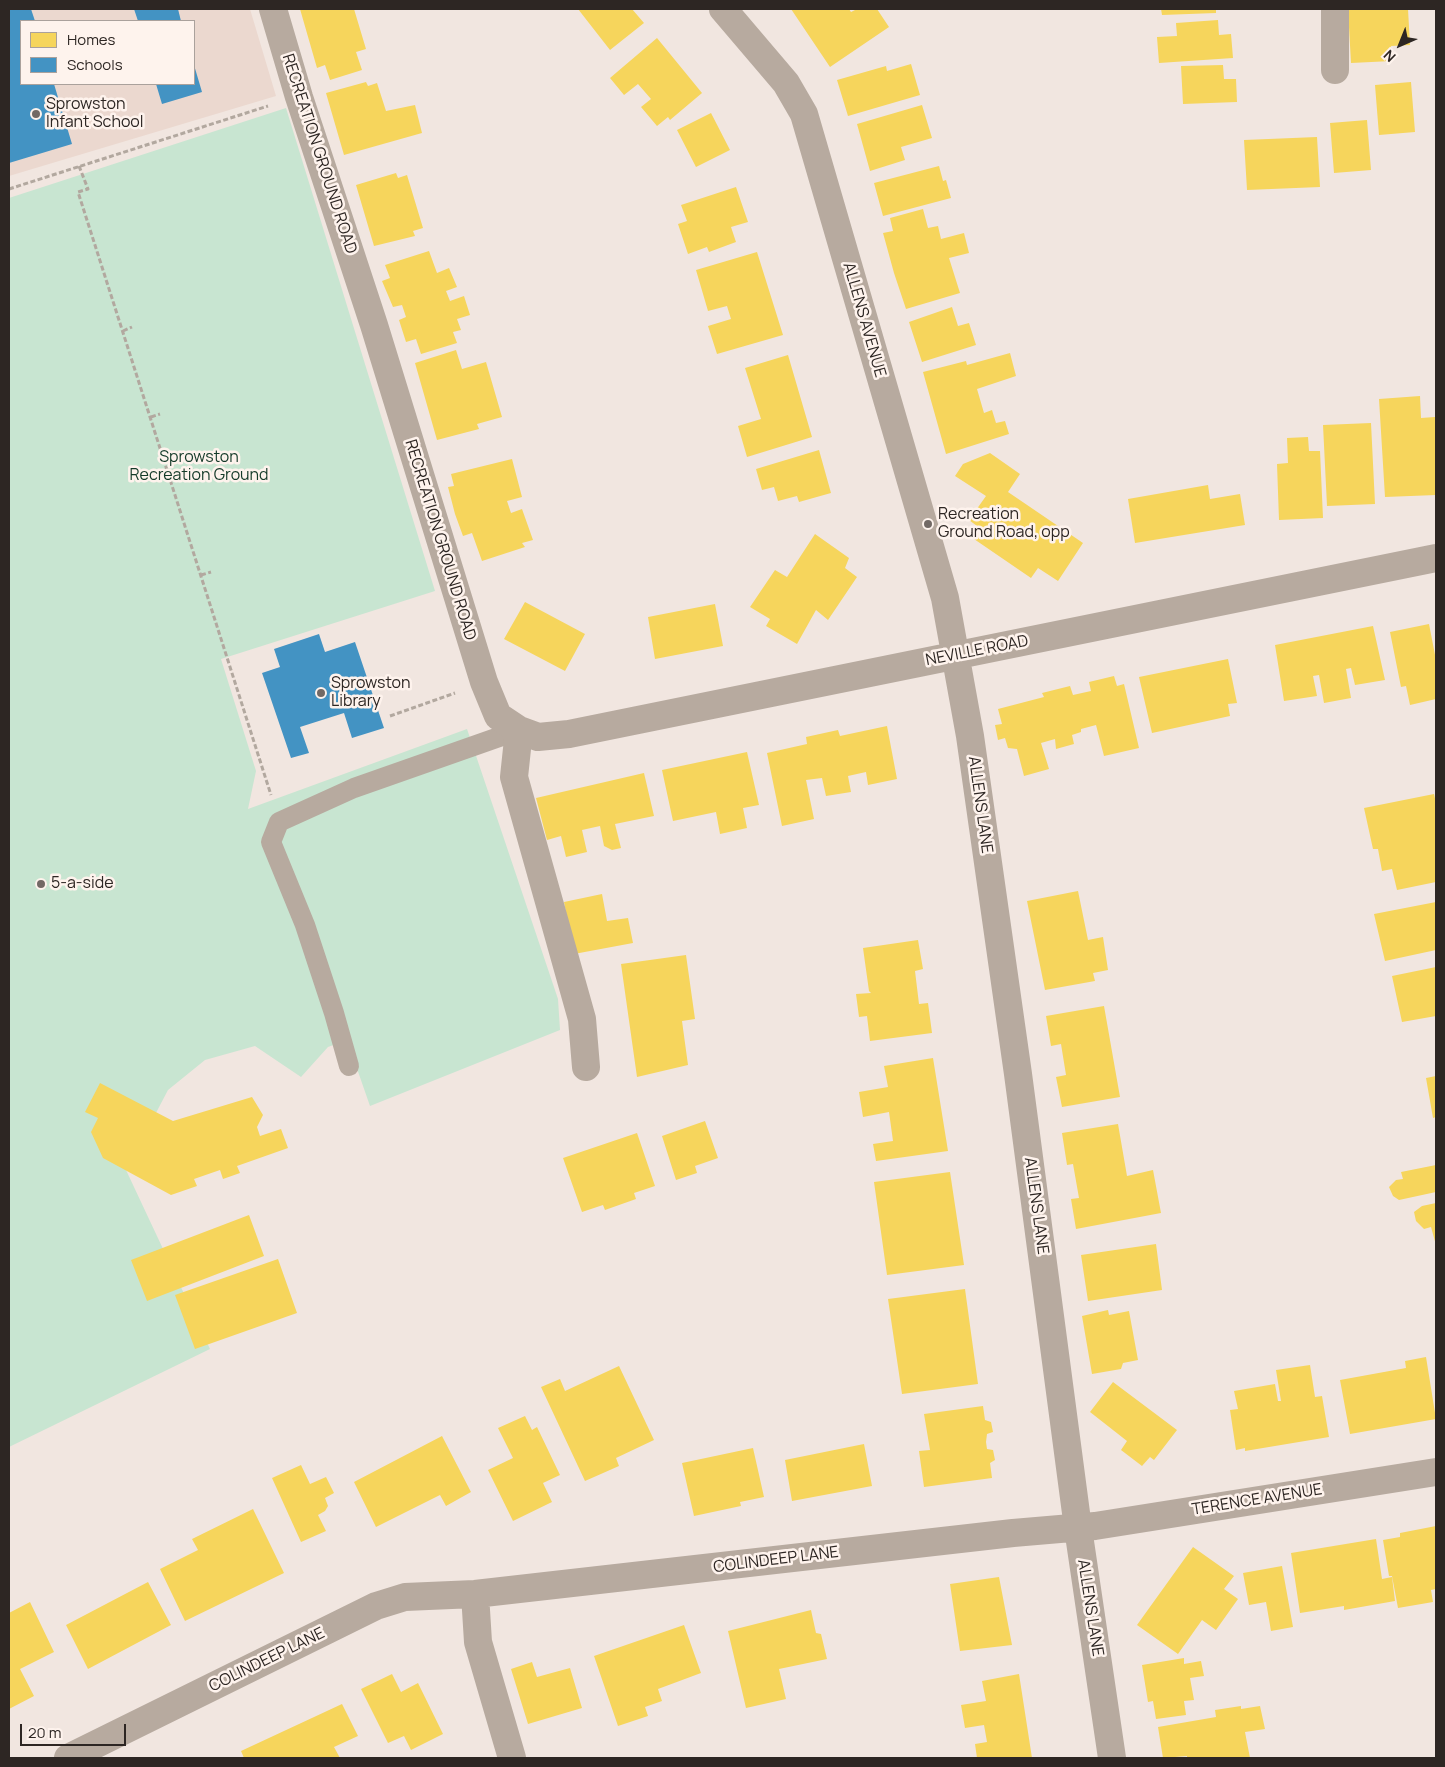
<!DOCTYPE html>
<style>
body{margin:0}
#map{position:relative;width:1445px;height:1767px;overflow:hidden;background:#f1e6e0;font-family:Manrope,sans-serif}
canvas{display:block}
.frame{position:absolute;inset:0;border:10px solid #2d2623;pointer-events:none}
.legend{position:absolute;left:20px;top:20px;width:175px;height:65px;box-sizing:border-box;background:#fef3ed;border:1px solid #aaa19c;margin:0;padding:6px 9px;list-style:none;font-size:15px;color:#2d2623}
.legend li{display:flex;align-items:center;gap:10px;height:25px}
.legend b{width:25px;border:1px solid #aaa19c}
.north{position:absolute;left:1375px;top:20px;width:50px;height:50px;-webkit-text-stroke:4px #fef3ed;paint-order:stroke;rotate:224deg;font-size:14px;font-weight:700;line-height:20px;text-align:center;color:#2d2623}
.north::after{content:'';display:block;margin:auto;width:18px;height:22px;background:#2d2623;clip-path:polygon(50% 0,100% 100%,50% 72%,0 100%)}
.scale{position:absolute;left:20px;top:1724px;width:106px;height:22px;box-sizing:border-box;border:2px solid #2d2623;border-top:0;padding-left:6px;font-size:15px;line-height:18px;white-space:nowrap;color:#2d2623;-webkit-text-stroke:4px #fef3ed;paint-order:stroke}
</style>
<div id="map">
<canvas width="1445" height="1767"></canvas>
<div class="frame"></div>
<ul class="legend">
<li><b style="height:14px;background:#f6d55c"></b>Homes</li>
<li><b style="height:14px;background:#4393c3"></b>Schools</li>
</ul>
<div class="north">N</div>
<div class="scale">20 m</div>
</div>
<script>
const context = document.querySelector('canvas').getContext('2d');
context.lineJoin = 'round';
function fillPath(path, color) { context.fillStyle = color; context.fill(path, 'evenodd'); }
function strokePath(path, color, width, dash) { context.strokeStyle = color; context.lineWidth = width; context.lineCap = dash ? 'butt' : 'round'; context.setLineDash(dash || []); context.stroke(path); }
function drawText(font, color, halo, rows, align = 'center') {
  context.font = font + ' Manrope,sans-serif'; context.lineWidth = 5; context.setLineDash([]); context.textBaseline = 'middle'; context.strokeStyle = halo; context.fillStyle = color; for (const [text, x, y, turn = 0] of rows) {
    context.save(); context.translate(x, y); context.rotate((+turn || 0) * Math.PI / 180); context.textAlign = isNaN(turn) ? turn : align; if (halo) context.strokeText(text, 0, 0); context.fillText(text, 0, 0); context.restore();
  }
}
const built = new Path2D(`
 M9,9H250L276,96L9,176ZM21,21H194V84H21Z`);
const green = new Path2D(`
 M286,108L435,591L221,659L256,771L248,809L467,729L558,999L560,1030L370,1106L347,1040L328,1047L301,1077L255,1046L205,1060L168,1090L126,1170L210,1349L9,1447V198Z`);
const homes = new Path2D(`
 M300,9H354L366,49L356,52L362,70L330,80L325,65L317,68Z
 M578,9H632L644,23L610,50Z
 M791,9H849L851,12L857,9H877L889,27L830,67Z
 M1161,9H1216V13L1162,15Z
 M1348,9H1408L1410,45L1391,46L1392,61L1351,63Z
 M1218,20L1219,35L1231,34L1233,58L1159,63L1157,37L1177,36L1176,23Z
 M657,38L702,93L670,120L668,117L657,126L641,107L651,99L638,84L624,95L610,78Z
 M911,64L920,95L848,116L837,80L886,66L887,71Z
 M1223,65L1224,79H1236L1237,102L1183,104L1181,66Z
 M366,82L368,86L377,83L386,111L415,105L422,133L344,155L326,93Z
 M1411,82L1415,132L1379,135L1375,85Z
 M922,105L932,138L901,147L905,160L870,171L857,124Z
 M711,113L730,150L696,167L677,130Z
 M1367,120L1371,170L1334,173L1330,123Z
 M1317,137L1320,187L1247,190L1244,140Z
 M939,166L943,181L946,180L951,198L883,216L874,183Z
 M396,173L398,178L407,175L423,228L413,231L415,236L374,246L356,185Z
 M736,187L748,222L731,227L736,242L709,252L707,247L688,254L678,224L687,221L681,205Z
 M923,209L928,228L938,226L941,239L964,233L969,253L949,258L960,293L906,309L894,273L883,233L893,231L890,218Z
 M429,251L437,273L449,268L457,287L446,291L450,301L464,296L470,315L457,319L461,330L453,332L457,343L421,354L416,339L406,342L399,320L406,317L402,305L393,307L382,281L390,278L385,265Z
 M757,252L783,335L717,354L708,326L731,319L727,306L708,311L696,270Z
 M952,307L958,326L969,323L976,345L922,362L909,322Z
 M456,350L462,369L486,362L502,417L477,424L479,429L437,440L415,363Z
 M1010,353L1016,376L977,389L984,413L992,410L996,423L1005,421L1009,434L946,454L923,372L966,361L967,365Z
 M788,355L812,437L747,457L738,426L761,419L745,368Z
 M1420,396L1421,418L1435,417L1436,495L1385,497L1379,399Z
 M1371,423L1375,504L1327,506L1323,425Z
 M1308,437L1309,451H1320L1323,518L1279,520L1277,464L1288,463L1287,438Z
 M819,450L831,493L799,502L797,496L778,501L774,487L762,490L756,469Z
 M990,453L1020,474L1008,492L1083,543L1058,581L1038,568L1031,578L974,539L981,529L969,520L986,496L955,476L963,464Z
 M512,459L522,497L507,501L511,513L522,509L533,540L522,543L525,547L482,561L472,533L463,536L455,514L448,487L454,486L451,474Z
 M1208,485L1210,499L1240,494L1245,525L1135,543L1128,499Z
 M815,534L849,558L845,568L857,577L828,620L816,610L797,644L766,626L770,619L750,607L775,570L787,577Z
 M525,602L585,634L565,671L504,639Z
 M715,604L723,646L655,659L648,617Z
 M1429,624L1436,660V699L1410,705L1406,686L1401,687L1390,632Z
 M1373,626L1385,680L1355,685L1351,668L1346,669L1351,698L1324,703L1319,675L1313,676L1317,696L1284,701L1275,645Z
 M1228,659L1237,703L1228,704L1230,716L1152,733L1139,677Z
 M1114,676L1117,686L1124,684L1139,748L1104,756L1096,725L1081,729V732L1072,735L1074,744L1056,749L1055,739L1041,743L1049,769L1024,776L1017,749L1008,748L1005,738L998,740L995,725L1002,724L998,709L1044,697L1042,693L1070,686L1073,695L1091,691L1089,682Z
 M887,726L897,779L868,785L866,772L848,776L851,792L826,796L822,778L806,780L814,819L782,826L767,753L807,744L806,737L838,730L840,736Z
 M747,752L759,805L743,808L747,828L720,834L716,812L673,821L662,770Z
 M644,773L654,816L615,824L621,848L612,850L604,846L600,826L582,830L587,852L566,857L561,836L547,840L536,798Z
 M1434,794L1436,803V882L1397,890L1392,869L1382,871L1378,849H1373L1364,808Z
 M1078,891L1088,940L1103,937L1108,970L1093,973L1095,981L1045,990L1027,901Z
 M602,894L607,921L628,918L633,943L574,954L564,902Z
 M1436,902V950L1385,961L1374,914Z
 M918,940L923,969L915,971L919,1004L928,1003L932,1033L870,1041L867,1016L859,1017L856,994L871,993L869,991L863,948Z
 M686,955L695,1019L682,1021L688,1065L637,1077L621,964Z
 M1436,967V1016L1402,1022L1392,976Z
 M1104,1006L1120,1097L1062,1107L1056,1077L1066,1075L1061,1044L1051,1046L1046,1016Z
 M933,1058L948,1151L876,1161L873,1144L893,1141L889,1112L863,1117L859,1092L888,1087L884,1066Z
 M1436,1076V1117L1433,1118L1426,1078Z
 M100,1083L173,1121L252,1097L263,1115L257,1127L260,1136L281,1129L288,1148L237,1166L240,1173L223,1179L220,1170L194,1179L197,1186L171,1195L103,1158L91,1132L98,1118L85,1112Z
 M705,1121L718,1158L695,1166L697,1173L676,1180L662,1136Z
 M1118,1124L1127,1176L1153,1170L1161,1213L1076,1229L1071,1199L1079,1198L1073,1164L1067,1165L1062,1133Z
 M637,1133L655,1186L634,1193L636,1199L605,1210L603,1205L582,1212L563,1158Z
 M1436,1165V1192L1399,1200L1393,1196L1389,1187L1396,1180L1403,1179L1401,1172Z
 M950,1172L964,1265L887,1275L874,1182Z
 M1436,1203V1245L1431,1227L1424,1229L1416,1221L1414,1212L1422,1206Z
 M249,1215L264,1256L147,1301L131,1260Z
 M1156,1244L1162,1290L1088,1301L1081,1255Z
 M278,1259L297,1313L195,1349L175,1295Z
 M965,1289L978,1384L902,1394L888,1299Z
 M1108,1310L1109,1315L1129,1311L1138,1360L1123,1363L1121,1369L1092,1374L1082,1316Z
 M1426,1357L1436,1419L1350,1434L1340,1380L1406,1368L1405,1361Z
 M1310,1365L1315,1397L1322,1396L1329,1437L1245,1451V1448L1236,1450L1230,1410L1238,1409L1234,1391L1275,1384L1278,1401H1281L1276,1370Z
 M619,1366L654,1440L616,1458L619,1466L585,1481L541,1387L560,1379L565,1391Z
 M1113,1382L1177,1430L1154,1460L1150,1457L1142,1466L1121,1450L1127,1441L1090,1412Z
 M983,1406L985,1420L991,1422L993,1432L987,1434L986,1442L987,1449L993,1450L995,1460L990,1463L992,1478L924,1487L919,1451L930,1450L924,1414Z
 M525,1416L532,1430L537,1427L560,1475L543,1483L552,1502L513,1521L488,1470L513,1458L498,1428Z
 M442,1436L471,1492L446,1506L440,1495L376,1527L354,1482Z
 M864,1444L872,1486L792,1501L785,1460Z
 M753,1448L764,1497L740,1502L741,1506L694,1516L682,1463Z
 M301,1465L310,1484L326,1477L334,1493L325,1498L328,1506L325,1511L318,1515L326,1531L301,1542L272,1478Z
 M253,1509L284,1573L185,1621L160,1569L198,1550L192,1539Z
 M1436,1526V1589L1431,1590L1433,1602L1398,1608L1392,1576H1389L1383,1540L1400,1537V1533Z
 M1376,1539L1382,1579L1392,1577L1395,1601L1344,1610V1606L1300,1613L1291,1553Z
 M1193,1547L1234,1576L1224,1589L1238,1599L1216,1630L1202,1620L1178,1654L1137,1625Z
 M1282,1566L1293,1627L1271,1631L1266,1602L1249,1605L1243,1573Z
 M999,1577L1012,1645L960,1651L950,1584Z
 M148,1582L171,1625L88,1669L66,1625Z
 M30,1602L54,1652L20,1669L34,1696L9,1709V1613Z
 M811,1610L816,1633L821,1634L827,1659L779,1669L786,1699L746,1708L728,1631Z
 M684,1625L701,1673L658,1689L662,1701L645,1707L648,1716L618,1726L594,1656Z
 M1184,1658V1664L1201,1661L1204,1676L1190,1678L1194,1700L1184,1701L1186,1715L1156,1719L1153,1701L1148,1702L1142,1665Z
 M532,1662L537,1677L570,1668L582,1708L528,1724L511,1669Z
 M392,1674L401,1692L418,1683L443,1734L411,1750L404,1736L388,1743L361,1689Z
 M1019,1674L1032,1758H977L975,1744L987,1742L984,1725L965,1728L961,1705L986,1701L982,1681Z
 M342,1704L358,1736L334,1747L340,1758H244L241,1751Z
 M1241,1706V1709L1260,1706L1265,1729L1245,1732L1250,1758H1187V1756L1163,1758L1158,1727L1216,1717L1215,1710Z`);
const schools = new Path2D(`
 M9,9H31L35,21H21V84H54L72,144L9,163Z
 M134,9H178L181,21H138Z
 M194,65L202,92L162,104L156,84H194Z
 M319,634L325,652L355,642L384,728L352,738L344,713L300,727L309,753L291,758L262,673L280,667L274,649Z`);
const path = new Path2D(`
 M79,166L88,189L78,192L271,795
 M9,189L268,106
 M123,331L132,327
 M151,417L160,414
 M201,575L211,572
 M390,716L455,693`);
const lane = new Path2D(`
 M349,1066L334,1013L305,925L271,842L279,822L354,788L519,730`);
const street = new Path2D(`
 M273,9L299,97L374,325L484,682L498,716L519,730L514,777L582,1019L586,1067
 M723,9L786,83L804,114L945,598L970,736L1018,1074L1078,1528L1112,1758
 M1335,9V70
 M519,730L538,737L569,734L1436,558
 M475,1594L478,1642L512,1758
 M68,1758L376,1606L405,1597L475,1594L1013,1533L1095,1526L1436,1472`);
const markers = [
 [36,114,5,"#726965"],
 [928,524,5,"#726965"],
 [321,693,5,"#726965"],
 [41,884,5,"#726965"]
];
const poiNames = [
 ["Sprowston",46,105],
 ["Infant School",46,123],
 ["Recreation",938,515],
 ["Ground Road, opp",938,533],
 ["Sprowston",331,684],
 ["Library",331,702],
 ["5-a-side",51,884]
];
const streetNames = [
 ["RECREATION GROUND ROAD",319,154,72],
 ["ALLENS AVENUE",864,320,74],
 ["RECREATION GROUND ROAD",440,540,73],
 ["NEVILLE ROAD",977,651,-11],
 ["ALLENS LANE",980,805,82],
 ["ALLENS LANE",1036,1206,82],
 ["TERENCE AVENUE",1257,1500,-9],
 ["COLINDEEP LANE",776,1560,-7],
 ["ALLENS LANE",1090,1608,81],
 ["COLINDEEP LANE",267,1660,-26]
];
const parkNames = [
 ["Sprowston",199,458],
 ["Recreation Ground",199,476]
];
fillPath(built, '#ebd8cf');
fillPath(green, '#c8e5d1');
fillPath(homes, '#f6d55c');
fillPath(schools, '#4393c3');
strokePath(path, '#b2a89f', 3, [5, 2.5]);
strokePath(lane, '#b7aa9f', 20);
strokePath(street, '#b7aa9f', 28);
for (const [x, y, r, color] of markers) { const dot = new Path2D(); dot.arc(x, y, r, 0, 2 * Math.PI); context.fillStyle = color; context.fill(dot); strokePath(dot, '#fef3ed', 2); }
drawText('16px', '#2d2623', '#fef3ed', poiNames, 'left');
drawText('16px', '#2d2623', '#fef3ed', streetNames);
drawText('16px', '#143a29', '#fef3ed', parkNames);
</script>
